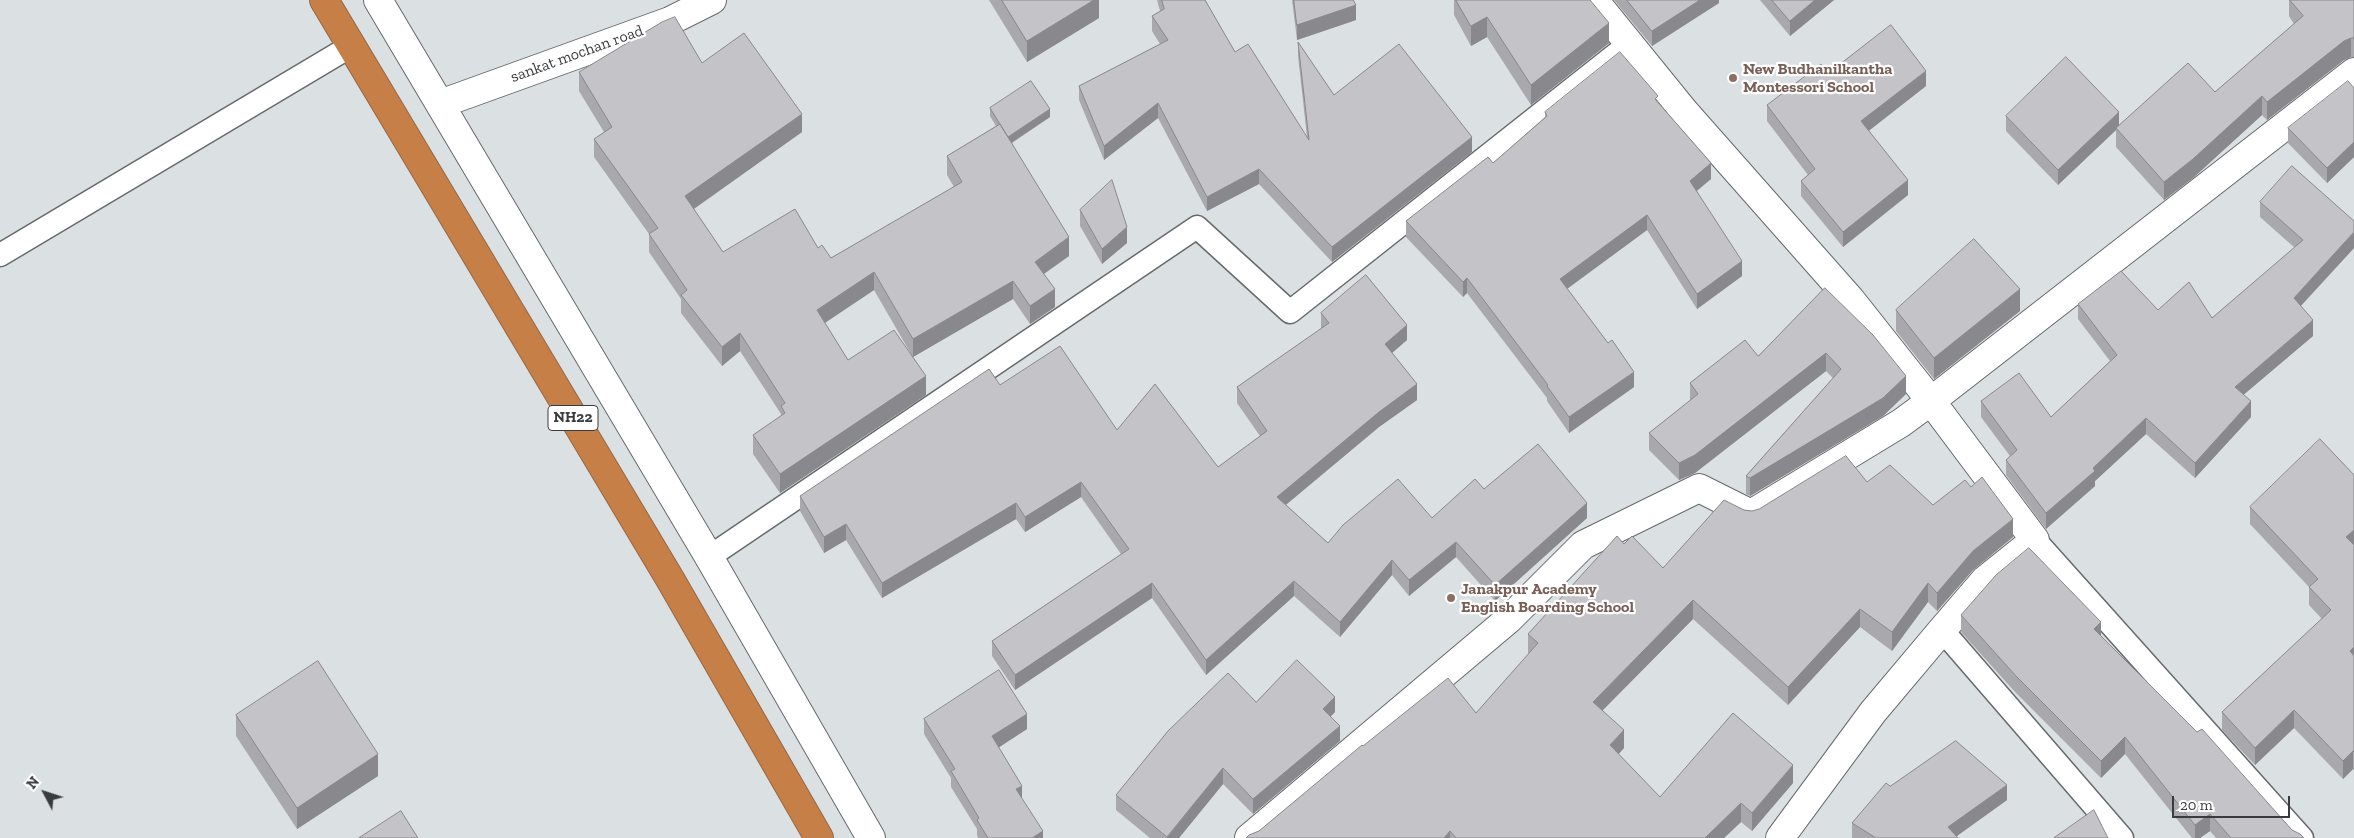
<!DOCTYPE html>
<style>
body{margin:0}
#map{position:relative;width:2354px;height:838px;overflow:hidden;background:#dbe0e3;font-family:"Zilla Slab",serif}
canvas{display:block}
.north{position:absolute;left:20px;top:768px;width:50px;height:50px;-webkit-text-stroke:4px #fff;paint-order:stroke;rotate:310deg;font-size:14px;font-weight:700;line-height:20px;text-align:center;color:#393b3d}
.north::after{content:'';display:block;margin:auto;width:18px;height:22px;background:#393b3d;clip-path:polygon(50% 0,100% 100%,50% 72%,0 100%)}
.scale{position:absolute;left:2172px;top:796px;width:118px;height:22px;box-sizing:border-box;border:2px solid #393b3d;border-top:0;padding-left:6px;font-size:15px;line-height:18px;white-space:nowrap;color:#393b3d;-webkit-text-stroke:4px #fff;paint-order:stroke}
</style>
<div id="map">
<canvas width="2354" height="838"></canvas>
<div class="north">N</div>
<div class="scale">20 m</div>
</div>
<script>
const context = document.querySelector('canvas').getContext('2d');
context.lineJoin = 'round';
function strokePath(path, color, width, dash) { context.strokeStyle = color; context.lineWidth = width; context.lineCap = dash ? 'butt' : 'round'; context.setLineDash(dash || []); context.stroke(path); }
function fillPath(path, color) { context.fillStyle = color; context.fill(path, 'evenodd'); }
function drawText(font, color, halo, rows, align = 'center') {
  context.font = font + ' "Zilla Slab",serif'; context.lineWidth = 4.5; context.setLineDash([]); context.textBaseline = 'middle'; context.strokeStyle = halo; context.fillStyle = color; for (const [text, x, y, turn = 0] of rows) {
    context.save(); context.translate(x, y); context.rotate((+turn || 0) * Math.PI / 180); context.textAlign = isNaN(turn) ? turn : align; if (halo) context.strokeText(text, 0, 0); context.fillText(text, 0, 0); context.restore();
  }
}
const lane = new Path2D(`
 M0,255L351,46
 M2035,540L2302,838
 M709,557L1197,227L1290,312L1629,44
 M1942,630L2122,838`);
const street = new Path2D(`
 M378,0L709,557L871,838
 M1594,0L1684,111L1851,300L1931,401L2035,540L1985,580L1942,630L1873,712L1780,838
 M440,104L670,21L712,0
 M1249,838L1509,619L1583,545L1699,488L1751,514L1901,423L1931,401L2354,72`);
const highway = new Path2D(`
 M324,0L670,579L819,838`);
const wall = new Path2D(`
 M989,0H1099V18L1027,62Z
 M1157,0H1205L1235,52L1307,137L1298,56V42L1334,95L1472,152L1332,262L1259,184L1207,211L1158,118L1104,160L1079,100V86L1160,44L1152,31V16L1160,11Z
 M1292,0H1353L1356,20L1297,40Z
 M1454,0H1590L1609,43L1531,105L1487,37L1471,46L1454,15Z
 M1614,0H1719V3L1652,46Z
 M1760,0H1834L1790,36Z
 M2289,0H2354V57H2351L2344,60L2267,120L2262,115L2193,178L2164,200L2116,147V130L2058,185L2006,131V116L2119,126L2215,92L2294,24L2289,16Z
 M702,63L802,132L694,209L723,252L818,248L831,258L954,187L947,175V156L996,126L990,116V108L1050,117L1012,143L1069,256L1044,274L1055,307L1030,324L1013,299L913,357L926,395L780,493L753,454V435L781,416V414L740,351L722,366L681,313V299L649,252V234L594,157V139L604,132L579,91V72ZM874,290L911,354L848,360L825,323Z
 M1828,73L1926,86L1868,131L1908,195L1843,247L1801,196V181L1808,175L1767,121V105Z
 M2354,88V157L2327,183L2288,143V128Z
 M1658,102L1711,179L1697,191L1742,276L1697,309L1647,230L1567,289L1634,387L1569,433L1547,401V398L1467,293L1463,297L1406,237V221L1493,163L1545,117V112Z
 M2260,202L2354,248L2301,306L2313,336L2243,395L2251,417L2195,478L2146,434L2095,481V486L2046,529L2006,475V460L2010,456L1981,417V401L2051,417L2110,361L2078,319V304L2158,310L2212,318L2295,248L2260,217Z
 M1080,210L1127,243L1102,264L1080,226Z
 M1825,288L1906,394L1883,416L1750,496L1746,494V476L1833,378L1826,371L1695,473L1679,480L1649,450V433L1690,401V383L1758,356Z
 M1896,310L2020,311L1934,379L1896,331Z
 M1321,313L1407,340L1392,353L1417,400L1379,427L1286,505L1328,543L1432,518L1484,489L1587,518L1495,601L1456,557L1409,596L1392,575L1340,637L1294,596L1206,675L1152,598L1015,690L992,656V641L1121,554L1081,497L1025,532L1016,519L882,598L846,540L824,553L800,511V496L1000,385L1117,430L1218,467L1260,436L1237,403V387L1321,329Z
 M2354,475V770L2353,769L2343,779L2294,728L2255,765L2222,730V712L2322,619L2309,605V587L2250,524V507Z
 M1867,482L1933,505L2013,537L1973,570L1937,611L1928,602L1892,651L1860,627L1788,705L1693,619L1602,711L1624,748L1618,754L1660,797L1793,783L1752,831L1741,822L1724,838H1246L1259,831L1363,746L1476,713L1529,654L1528,653V634L1624,544L1663,568L1744,510L1752,511Z
 M1961,615L2101,636L2292,830L2304,838H2216L2210,831L2200,838H2192L2125,754L2101,778L2016,693L1961,632Z
 M1256,702L1335,712L1330,717L1340,741L1253,814L1223,784L1179,838H1150L1116,810V795Z
 M236,715L378,776L297,829L236,736Z
 M924,719L1027,729L998,747L1022,799L1043,838H978L977,835V829L951,787V778L924,734Z
 M1890,786L2007,800L1957,836L1958,838H1852V823Z`);
const shadedWall = new Path2D(`
 M1094,0H1099V18L1027,62V41Z
 M1700,0H1719V3L1652,46V31Z
 M1815,0H1834L1790,36V21Z
 M1356,5V20L1297,40V25Z
 M1487,17V37L1471,46V26Z
 M1609,23V43L1531,105V85Z
 M2351,38V57L2344,60L2267,120V102L2344,41Z
 M1926,71V86L1861,137V121Z
 M2262,96V115L2193,178L2164,200V182Z
 M1158,103V118L1104,160V146Z
 M1050,109V117L1008,145V137Z
 M2119,112V127L2116,128V130L2058,185V170Z
 M802,114V132L685,215V196Z
 M1472,137V152L1332,262V247Z
 M2354,142V157L2327,183V168Z
 M1711,163V179L1690,196V181Z
 M1259,169V184L1207,211V197Z
 M1908,180V195L1843,247V232Z
 M1647,215V230L1560,294V279Z
 M1127,227V243L1102,264V249Z
 M2354,232V248L2294,313V298Z
 M1069,237V256L1035,280V262Z
 M1742,261V276L1697,309V294Z
 M874,272V290L817,328V310Z
 M1467,278V293L1463,297V282Z
 M1013,281V299L913,357V339Z
 M1055,289V307L1030,324V306Z
 M2020,289V311L1934,379V358Z
 M2313,320V336L2235,402V387Z
 M1407,325V340L1385,359V344Z
 M740,333V351L722,366V347Z
 M1826,353V371L1695,473L1679,480V463Z
 M1634,372V387L1569,433V417Z
 M926,376V395L780,493V474Z
 M1906,376V394L1883,416L1750,496V478Z
 M1417,384V400L1379,427L1277,512V497L1379,412Z
 M2251,401V417L2195,478V463Z
 M2146,418V434L2095,481V486L2046,529V513L2093,468Z
 M1081,482V497L1025,532V517Z
 M1016,503V519L882,598V583Z
 M1587,503V518L1495,601V585Z
 M2013,519V537L1973,570L1937,611V593L1973,551Z
 M846,524V540L824,553V537Z
 M2354,530V547L2346,537Z
 M1456,542V557L1409,596V580Z
 M1392,560V575L1340,637V622Z
 M1294,581V596L1206,675V660Z
 M1152,583V598L1015,690V675Z
 M1928,583V602L1892,651V632Z
 M1693,600V619L1593,720V702Z
 M1860,609V627L1788,705V687Z
 M2101,622V639L2094,629Z
 M2354,647V665L2350,651Z
 M1335,697V712L1323,724V709Z
 M2294,710V728L2255,765V748Z
 M1027,714V729L992,752V736Z
 M1340,726V741L1253,814V799Z
 M1624,730V748L1610,764V745Z
 M2125,737V754L2101,778V761Z
 M2353,751V769L2343,779V761Z
 M378,754V776L297,829V808Z
 M1793,765V783L1752,831V813Z
 M1223,768V784L1179,838H1167Z
 M2007,785V800L1954,838L1948,827Z
 M1022,786V801L1016,789Z
 M1741,803V822L1724,838H1705Z
 M2210,814V831L2200,838H2195V825Z
 M1043,831V838H1032Z
 M1450,831V838H1444Z`);
const building = new Path2D(`
 M1002,0H1094L1027,41Z
 M1162,0H1205L1235,52L1248,44L1309,140L1298,42L1334,95L1399,44L1472,137L1332,247L1259,169L1207,197L1158,103L1104,146L1079,86L1168,40L1152,16L1164,9Z
 M1294,0H1353L1356,5L1297,25Z
 M1456,0H1590L1609,23L1531,85L1487,17L1471,26Z
 M1627,0H1700L1652,31Z
 M1772,0H1815L1790,21Z
 M2290,0H2354V38H2351L2344,41L2267,102L2262,96L2193,159L2164,182L2116,128L2188,63L2215,92L2303,16Z
 M675,17L702,63L744,33L802,114L685,196L723,252L795,209L818,248L822,245L831,258L962,182L947,156L1000,124L1069,237L1035,262L1055,289L1030,306L1013,281L913,339L874,272L817,310L848,360L894,330L926,376L780,474L753,435L785,413L781,406L785,403L740,333L722,347L681,295L687,290L649,234L658,228L594,139L612,127L579,72L662,22Z
 M1891,25L1926,71L1861,121L1908,180L1843,232L1801,181L1815,169L1767,105L1821,64L1828,73Z
 M1620,52L1658,96L1655,99L1711,163L1690,181L1742,261L1697,294L1647,215L1560,279L1608,343L1612,340L1634,372L1569,417L1547,386L1548,385L1467,278L1463,282L1406,221L1488,157L1493,163L1547,116L1545,112Z
 M2066,57L2119,112L2058,170L2006,116Z
 M1031,81L1050,109L1008,137L990,108Z
 M2348,81L2354,88V142L2327,168L2288,128Z
 M2292,166L2354,221V232L2294,298L2313,320L2235,387L2251,401L2195,463L2146,418L2093,468L2095,471L2046,513L2006,460L2017,450L1981,401L2019,373L2051,417L2117,355L2078,304L2121,271L2158,310L2189,282L2212,318L2303,240L2260,202Z
 M1112,180L1127,227L1102,249L1080,210Z
 M1974,239L2020,289L1934,358L1896,310Z
 M1366,275L1407,325L1385,344L1417,384L1379,412L1277,497L1328,543L1343,525L1398,479L1432,518L1475,479L1484,489L1538,444L1587,503L1495,585L1456,542L1409,580L1392,560L1340,622L1294,581L1206,660L1152,583L1015,675L992,641L1129,549L1081,482L1025,517L1016,503L882,583L846,524L824,537L800,496L989,369L1000,385L1060,346L1117,430L1155,384L1218,467L1267,431L1237,387L1329,323L1321,313Z
 M1825,288L1873,335L1906,376L1883,398L1750,478L1746,476L1841,369L1826,353L1695,455L1679,463L1649,433L1698,394L1690,383L1745,340L1758,356Z
 M2320,439L2354,475V530L2346,537L2354,545V647L2350,651L2354,656V752L2353,751L2343,761L2294,710L2255,748L2222,712L2331,610L2309,587L2318,579L2250,507Z
 M1846,456L1867,482L1890,465L1933,505L1965,480L1971,487L1982,477L2013,519L1973,551L1937,593L1928,583L1892,632L1860,609L1788,687L1693,600L1593,702L1624,730L1610,745L1660,797L1733,713L1793,765L1752,813L1741,803L1705,838H1456L1450,831L1444,838H1246L1249,835L1259,831L1362,745L1363,746L1448,678L1476,713L1538,643L1528,634L1617,536L1624,544L1632,536L1663,568L1724,500L1744,510L1752,511L1759,509Z
 M2029,548L2101,622L2094,629L2197,732L2202,729L2292,830L2300,834L2304,838H2231L2210,814L2195,825L2125,737L2101,761L2016,676L1961,615L1996,575Z
 M1297,660L1335,697L1323,709L1340,726L1253,799L1223,768L1167,837L1116,795L1168,731L1228,673L1256,702Z
 M318,661L378,754L297,808L236,715Z
 M999,670L1027,714L992,736L1022,786L1016,789L1043,831L1032,838H988L977,820L979,818L951,771L955,769L924,719Z
 M1956,741L2007,785L1948,827L1958,838H1876L1852,823L1886,783L1890,786Z
 M2094,810L2108,838H2054Z
 M401,811L418,838H359Z`);
const markers = [
 [1733,78,5,"#8d6e63"],
 [1451,598,5,"#8d6e63"]
];
const shields = [
 [573,418,50]
];
const shieldNames = [
 ["NH22",573,418]
];
const streetNames = [
 ["sankat mochan road",577,54,-20]
];
const educationNames = [
 ["New Budhanilkantha",1743,69],
 ["Montessori School",1743,87],
 ["Janakpur Academy",1461,589],
 ["English Boarding School",1461,607]
];
strokePath(lane, '#666a6d', 25);
strokePath(street, '#666a6d', 30);
strokePath(highway, '#956744', 30);
strokePath(lane, '#fff', 22);
strokePath(street, '#fff', 28);
strokePath(highway, '#c77f48', 28);
fillPath(wall, '#a9a8ac');
fillPath(shadedWall, '#89888c');
fillPath(building, '#c4c3c8');
strokePath(building, '#89888c', 1);
for (const [x, y, r, color] of markers) { const dot = new Path2D(); dot.arc(x, y, r, 0, 2 * Math.PI); context.fillStyle = color; context.fill(dot); strokePath(dot, '#fff', 2); }
for (const [x, y, w] of shields) { const box = new Path2D(); box.roundRect(x - w / 2, y - 12.5, w, 25, 4); context.fillStyle = '#fff'; context.fill(box); strokePath(box, '#393b3d', 1); }
drawText('bold 15px', '#393b3d', null, shieldNames);
drawText('16px', '#393b3d', '#fff', streetNames);
drawText('bold 16px', '#785e54', '#fff', educationNames, 'left');
</script>
